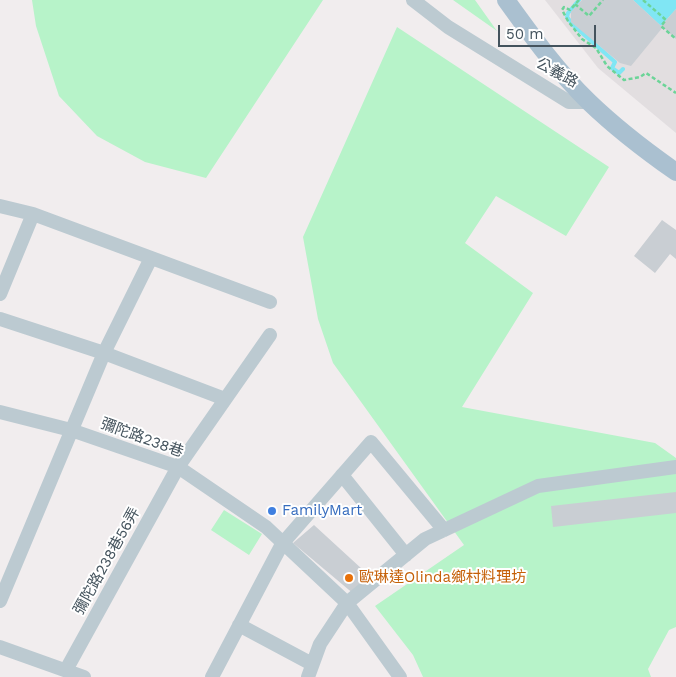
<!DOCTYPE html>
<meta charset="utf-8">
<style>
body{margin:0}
#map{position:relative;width:676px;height:677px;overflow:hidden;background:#f1edee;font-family:"Work Sans",sans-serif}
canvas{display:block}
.scale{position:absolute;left:498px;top:25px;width:98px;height:22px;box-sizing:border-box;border:2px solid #44535d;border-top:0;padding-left:6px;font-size:15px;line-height:18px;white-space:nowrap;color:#44535d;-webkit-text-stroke:4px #fff;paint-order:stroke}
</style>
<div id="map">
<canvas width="676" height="677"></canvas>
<div class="scale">50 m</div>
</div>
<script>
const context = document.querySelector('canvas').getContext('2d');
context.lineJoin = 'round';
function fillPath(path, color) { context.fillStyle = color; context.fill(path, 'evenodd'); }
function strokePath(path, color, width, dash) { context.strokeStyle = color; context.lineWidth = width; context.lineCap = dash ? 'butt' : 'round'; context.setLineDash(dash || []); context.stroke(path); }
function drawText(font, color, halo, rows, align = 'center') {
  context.font = font + ' "Work Sans","Noto Sans TC",sans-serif'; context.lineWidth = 4; context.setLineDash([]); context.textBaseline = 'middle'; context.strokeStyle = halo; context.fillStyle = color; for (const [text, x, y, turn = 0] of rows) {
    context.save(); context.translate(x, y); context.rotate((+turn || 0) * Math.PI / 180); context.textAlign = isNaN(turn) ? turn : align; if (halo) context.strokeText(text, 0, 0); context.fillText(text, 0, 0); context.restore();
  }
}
const education = new Path2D(`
 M545,0H676V133L598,68Z`);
const green = new Path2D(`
 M32,0H323L206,178L145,162L97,136L59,96L36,26Z
 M453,0H475L497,31Z
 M397,27L609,167L566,236L496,196L465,243L533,293L462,407L655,443L676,458V627L669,630L648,669L651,677H423L413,655L375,606L464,545L333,363L318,319L303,237Z
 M224,510L262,534L249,555L211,530Z`);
const water = new Path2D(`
 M633,0H676V9L661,26Z`);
const stream = new Path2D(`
 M579,0L568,13L567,17L573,25L615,62L612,68L619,73L623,69`);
const building = new Path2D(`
 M582,0H633L661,26L676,9V39L663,27L631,66L620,63L571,22V12Z
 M662,220L676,230V259L670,254L655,273L634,256Z
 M676,492V513L553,527L551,506Z
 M314,525L374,580L355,595L293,543Z`);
const path = new Path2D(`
 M579,0L570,10L564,7L562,10L568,21L582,39L596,48L607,66L624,80L640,77L646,73L676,93
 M643,0L666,20L661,26L676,39
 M575,4L589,16L603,0`);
const minor = new Path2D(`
 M413,0L448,27L569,102H589
 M0,206L33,214L270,302
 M0,294L33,214
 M0,319L104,353L225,399
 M0,412L71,430L178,467L266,527L347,603L400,677
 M342,475L406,555
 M0,601L104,353L151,258
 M239,625L312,664
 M0,647L84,677
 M66,670L178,467L270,335
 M212,677L282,544L371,442L444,530
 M308,677L320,644L347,603L425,539L538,486L676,467`);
const major = new Path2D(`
 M506,0C532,36 557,71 589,102C616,128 646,151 676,172`);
const markers = [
 [272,511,5,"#3f7fe0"],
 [349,578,5,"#e8710a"]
];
const streetNames = [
 ["公義路",557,73,28],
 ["彌陀路238巷",142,438,20],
 ["彌陀路238巷56弄",107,561,-61]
];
const shopNames = [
 ["FamilyMart",282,511]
];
const foodNames = [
 ["歐琳達Olinda鄉村料理坊",359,578]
];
fillPath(education, '#e2dee0');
fillPath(green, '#b7f3c9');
fillPath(water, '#80e6f4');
strokePath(stream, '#80e6f4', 4);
fillPath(building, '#c9ced3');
strokePath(path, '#6cd498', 2.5, [4, 2.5]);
strokePath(minor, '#bccad1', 14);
strokePath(major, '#aac0d0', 18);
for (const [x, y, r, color] of markers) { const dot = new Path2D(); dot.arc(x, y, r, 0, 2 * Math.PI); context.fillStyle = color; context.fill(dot); strokePath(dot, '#fff', 2); }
drawText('15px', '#44535d', '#fff', streetNames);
drawText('15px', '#366cbe', '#fff', shopNames, 'left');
drawText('15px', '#c56008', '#fff', foodNames, 'left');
</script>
